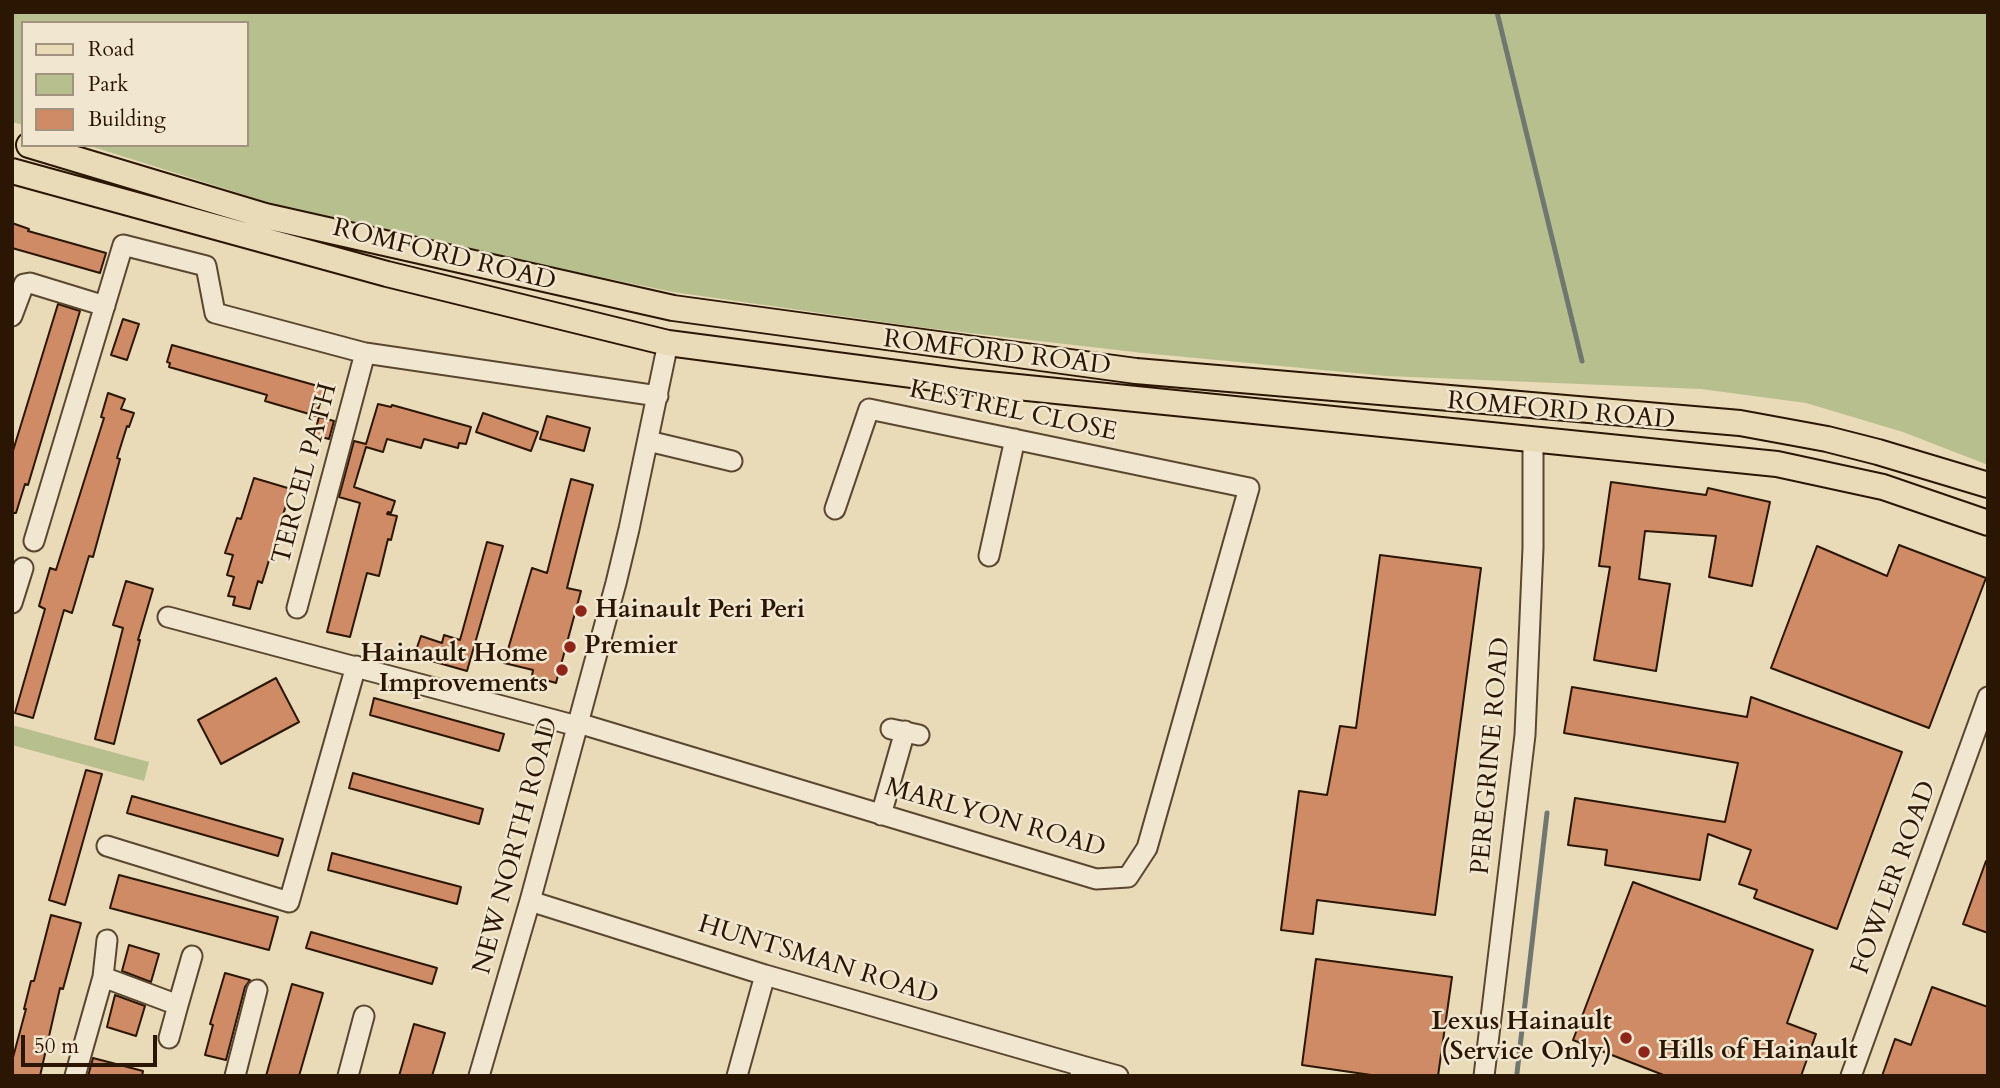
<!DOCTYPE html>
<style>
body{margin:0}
#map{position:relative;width:2000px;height:1088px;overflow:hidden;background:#e9dab8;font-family:Cardo,serif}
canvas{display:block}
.frame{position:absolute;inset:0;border:14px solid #2a1602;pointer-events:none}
.legend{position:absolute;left:21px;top:21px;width:228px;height:126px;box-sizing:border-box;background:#f1e7d1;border:2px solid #a1937e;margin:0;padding:9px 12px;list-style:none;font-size:21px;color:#2a1602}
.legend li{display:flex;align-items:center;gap:14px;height:35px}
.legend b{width:35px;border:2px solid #a1937e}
.scale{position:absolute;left:21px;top:1035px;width:136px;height:32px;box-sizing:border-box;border:4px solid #2a1602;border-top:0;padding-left:9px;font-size:21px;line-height:24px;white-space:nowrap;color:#2a1602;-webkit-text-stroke:5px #f1e7d1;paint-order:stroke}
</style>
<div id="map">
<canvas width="2000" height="1088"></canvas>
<div class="frame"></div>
<ul class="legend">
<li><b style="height:9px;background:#e9dab8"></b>Road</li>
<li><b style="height:19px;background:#b8bf8e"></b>Park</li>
<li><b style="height:19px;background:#cf8b66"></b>Building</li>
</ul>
<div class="scale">50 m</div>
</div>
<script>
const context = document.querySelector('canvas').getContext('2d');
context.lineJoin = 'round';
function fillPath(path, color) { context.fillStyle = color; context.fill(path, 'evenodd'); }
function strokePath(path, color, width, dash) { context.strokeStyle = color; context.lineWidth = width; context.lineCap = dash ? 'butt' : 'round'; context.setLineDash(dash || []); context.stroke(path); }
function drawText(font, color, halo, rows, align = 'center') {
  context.font = font + ' Cardo,serif'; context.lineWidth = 5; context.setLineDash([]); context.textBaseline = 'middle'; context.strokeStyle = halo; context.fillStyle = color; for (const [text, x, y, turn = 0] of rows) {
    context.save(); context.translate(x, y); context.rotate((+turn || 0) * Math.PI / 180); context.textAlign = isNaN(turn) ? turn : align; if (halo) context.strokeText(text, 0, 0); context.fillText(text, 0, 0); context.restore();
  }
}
const green = new Path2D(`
 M12,12H1988V465L1903,432L1806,403L1701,389L1386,376L1143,353L918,327L673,292L436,243L286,208L87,145H247V23H23V125L12,122Z
 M12,725L149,762L144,781L12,745Z`);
const stream = new Path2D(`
 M1497,12L1582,361
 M1517,1073L1547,813`);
const building = new Path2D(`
 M12,223L29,229L28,231L106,253L100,273L12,248Z
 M58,304L80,311L28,485L25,484L16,513H12V454Z
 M123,319L139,324L127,360L111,355Z
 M172,345L325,388L316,416L265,401L267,395L169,367L170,363L167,362Z
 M108,393L125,399L121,409L134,413L129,427L127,426L117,458L120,459L93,557L89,556L72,613L64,610L33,718L15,713L45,609L39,606L50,568L56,570L104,418L101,417Z
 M378,404L391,407L392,405L471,427L466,444L459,443L458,448L424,439L421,448L387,439L383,452L366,447L354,487L395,501L391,513L388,512L387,514L397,516L391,540L388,539L379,576L367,573L350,637L327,632L360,503L339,497L354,441L366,444Z
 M483,413L538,432L531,451L476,432Z
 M547,416L590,428L584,451L540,439Z
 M319,417L334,421L329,439L314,435Z
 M254,478L291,489L262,583L258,581L250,609L233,605L235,597L228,596L234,577L227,575L233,555L225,553L237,518L241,519Z
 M571,479L593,485L567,588L581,591L556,683L532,676L533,670L504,663L532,568L547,573Z
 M1611,482L1706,495L1708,488L1770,502L1752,586L1709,577L1716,536L1645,531L1639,579L1670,584L1656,671L1594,660L1610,567L1599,566Z
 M487,542L503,546L467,671L414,656L421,636L442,643L444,635L460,640Z
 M1899,545L1986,578L1929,728L1771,668L1817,546L1887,576Z
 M1380,555L1481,568L1435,915L1317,900L1313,934L1281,930L1299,791L1327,795L1340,726L1356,728Z
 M126,581L153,589L138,640H140L114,744L95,739L123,628L113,625Z
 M276,678L299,722L221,764L198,720Z
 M1572,687L1747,717L1751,697L1902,752L1837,929L1754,898L1757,890L1739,884L1751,850L1708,834L1700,880L1605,865L1607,850L1568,845L1575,798L1725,822L1738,763L1564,733Z
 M374,698L504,734L499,751L370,715Z
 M86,770L102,774L65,905L49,900Z
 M353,773L483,809L479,824L349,788Z
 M132,796L283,839L278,856L127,813Z
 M332,853L461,887L457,904L328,870Z
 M1986,861H1988V933L1963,924Z
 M119,875L278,917L269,950L110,908Z
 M1633,882L1813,950L1787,1023L1816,1034L1801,1076H1666L1573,1040Z
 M51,915L81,923L63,989L60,988L40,1076H12V1061L26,1009H24L31,981H34Z
 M311,932L437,968L432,984L306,948Z
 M129,945L159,954L151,982L122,971Z
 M1316,959L1452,977L1438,1076H1378L1302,1065Z
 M225,973L250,980L245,987L226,1060L205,1055L213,1025L210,1024Z
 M292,984L323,993L299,1076H266Z
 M1932,987L1988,1007V1076H1882L1895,1039L1911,1045Z
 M115,995L145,1006L136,1036L107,1027Z
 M414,1024L445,1033L432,1076H399Z
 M93,1058L143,1071L142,1076H88Z`);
const minor = new Path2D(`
 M12,316L24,284L30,283L105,306
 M648,441L732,461
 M34,541L123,245L206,266L215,313L365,353L658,396
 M989,556L1015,439
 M12,603L23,568
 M297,608L365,353
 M168,617L577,726
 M578,723L1096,879L1128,877L1147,848L1249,488L869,409L835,509
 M891,729L919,735
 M881,815L905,731
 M107,846L289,902L356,666
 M530,901L765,975L1082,1066L1080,1076
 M103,977L178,1005L192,956
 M169,1038L178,1005
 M1082,1066L1118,1076
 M75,1076L103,977L107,940
 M235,1076L257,990
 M348,1076L364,1016
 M479,1076L530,901L616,583L629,529L668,343
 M737,1076L765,975
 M1484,1076L1525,735L1533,548V439
 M1851,1076L1988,697`);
const major = new Path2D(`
 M29,145L265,216L673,308L1136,371L1740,423L1827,439L1878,452L1988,485
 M12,171L387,274L668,343L958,381L1777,464L1883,487L1988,523`);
const markers = [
 [581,611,7,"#8f2418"],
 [570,647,7,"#8f2418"],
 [562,670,7,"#8f2418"],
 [1626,1038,7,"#8f2418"],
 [1644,1052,7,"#8f2418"]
];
const streetNames = [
 ["ROMFORD ROAD",444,256,14],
 ["ROMFORD ROAD",997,354,7],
 ["KESTREL CLOSE",1013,412,12],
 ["ROMFORD ROAD",1561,412,5],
 ["TERCEL PATH",306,474,-75],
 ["PEREGRINE ROAD",1492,756,-85],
 ["MARLYON ROAD",995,819,16],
 ["NEW NORTH ROAD",517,846,-75],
 ["FOWLER ROAD",1895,878,-70],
 ["HUNTSMAN ROAD",818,961,17]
];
const poiNames = [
 ["Hainault Peri Peri",595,611],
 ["Premier",584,647],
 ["Hainault Home",548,655,"right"],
 ["Improvements",548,685,"right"],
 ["Lexus Hainault",1612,1023,"right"],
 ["(Service Only)",1612,1053,"right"],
 ["Hills of Hainault",1658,1052]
];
fillPath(green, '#b8bf8e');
strokePath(stream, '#707771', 5);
fillPath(building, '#cf8b66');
strokePath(building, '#2a1602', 2);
strokePath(minor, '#5a4730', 23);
strokePath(major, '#2a1602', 28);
strokePath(minor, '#f1e7d1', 19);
strokePath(major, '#e9dab8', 24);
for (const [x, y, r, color] of markers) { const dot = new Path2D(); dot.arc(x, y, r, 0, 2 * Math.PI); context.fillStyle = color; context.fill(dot); strokePath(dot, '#f1e7d1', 2.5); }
drawText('26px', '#2a1602', '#f1e7d1', streetNames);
drawText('bold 26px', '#2a1602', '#f1e7d1', poiNames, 'left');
</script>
